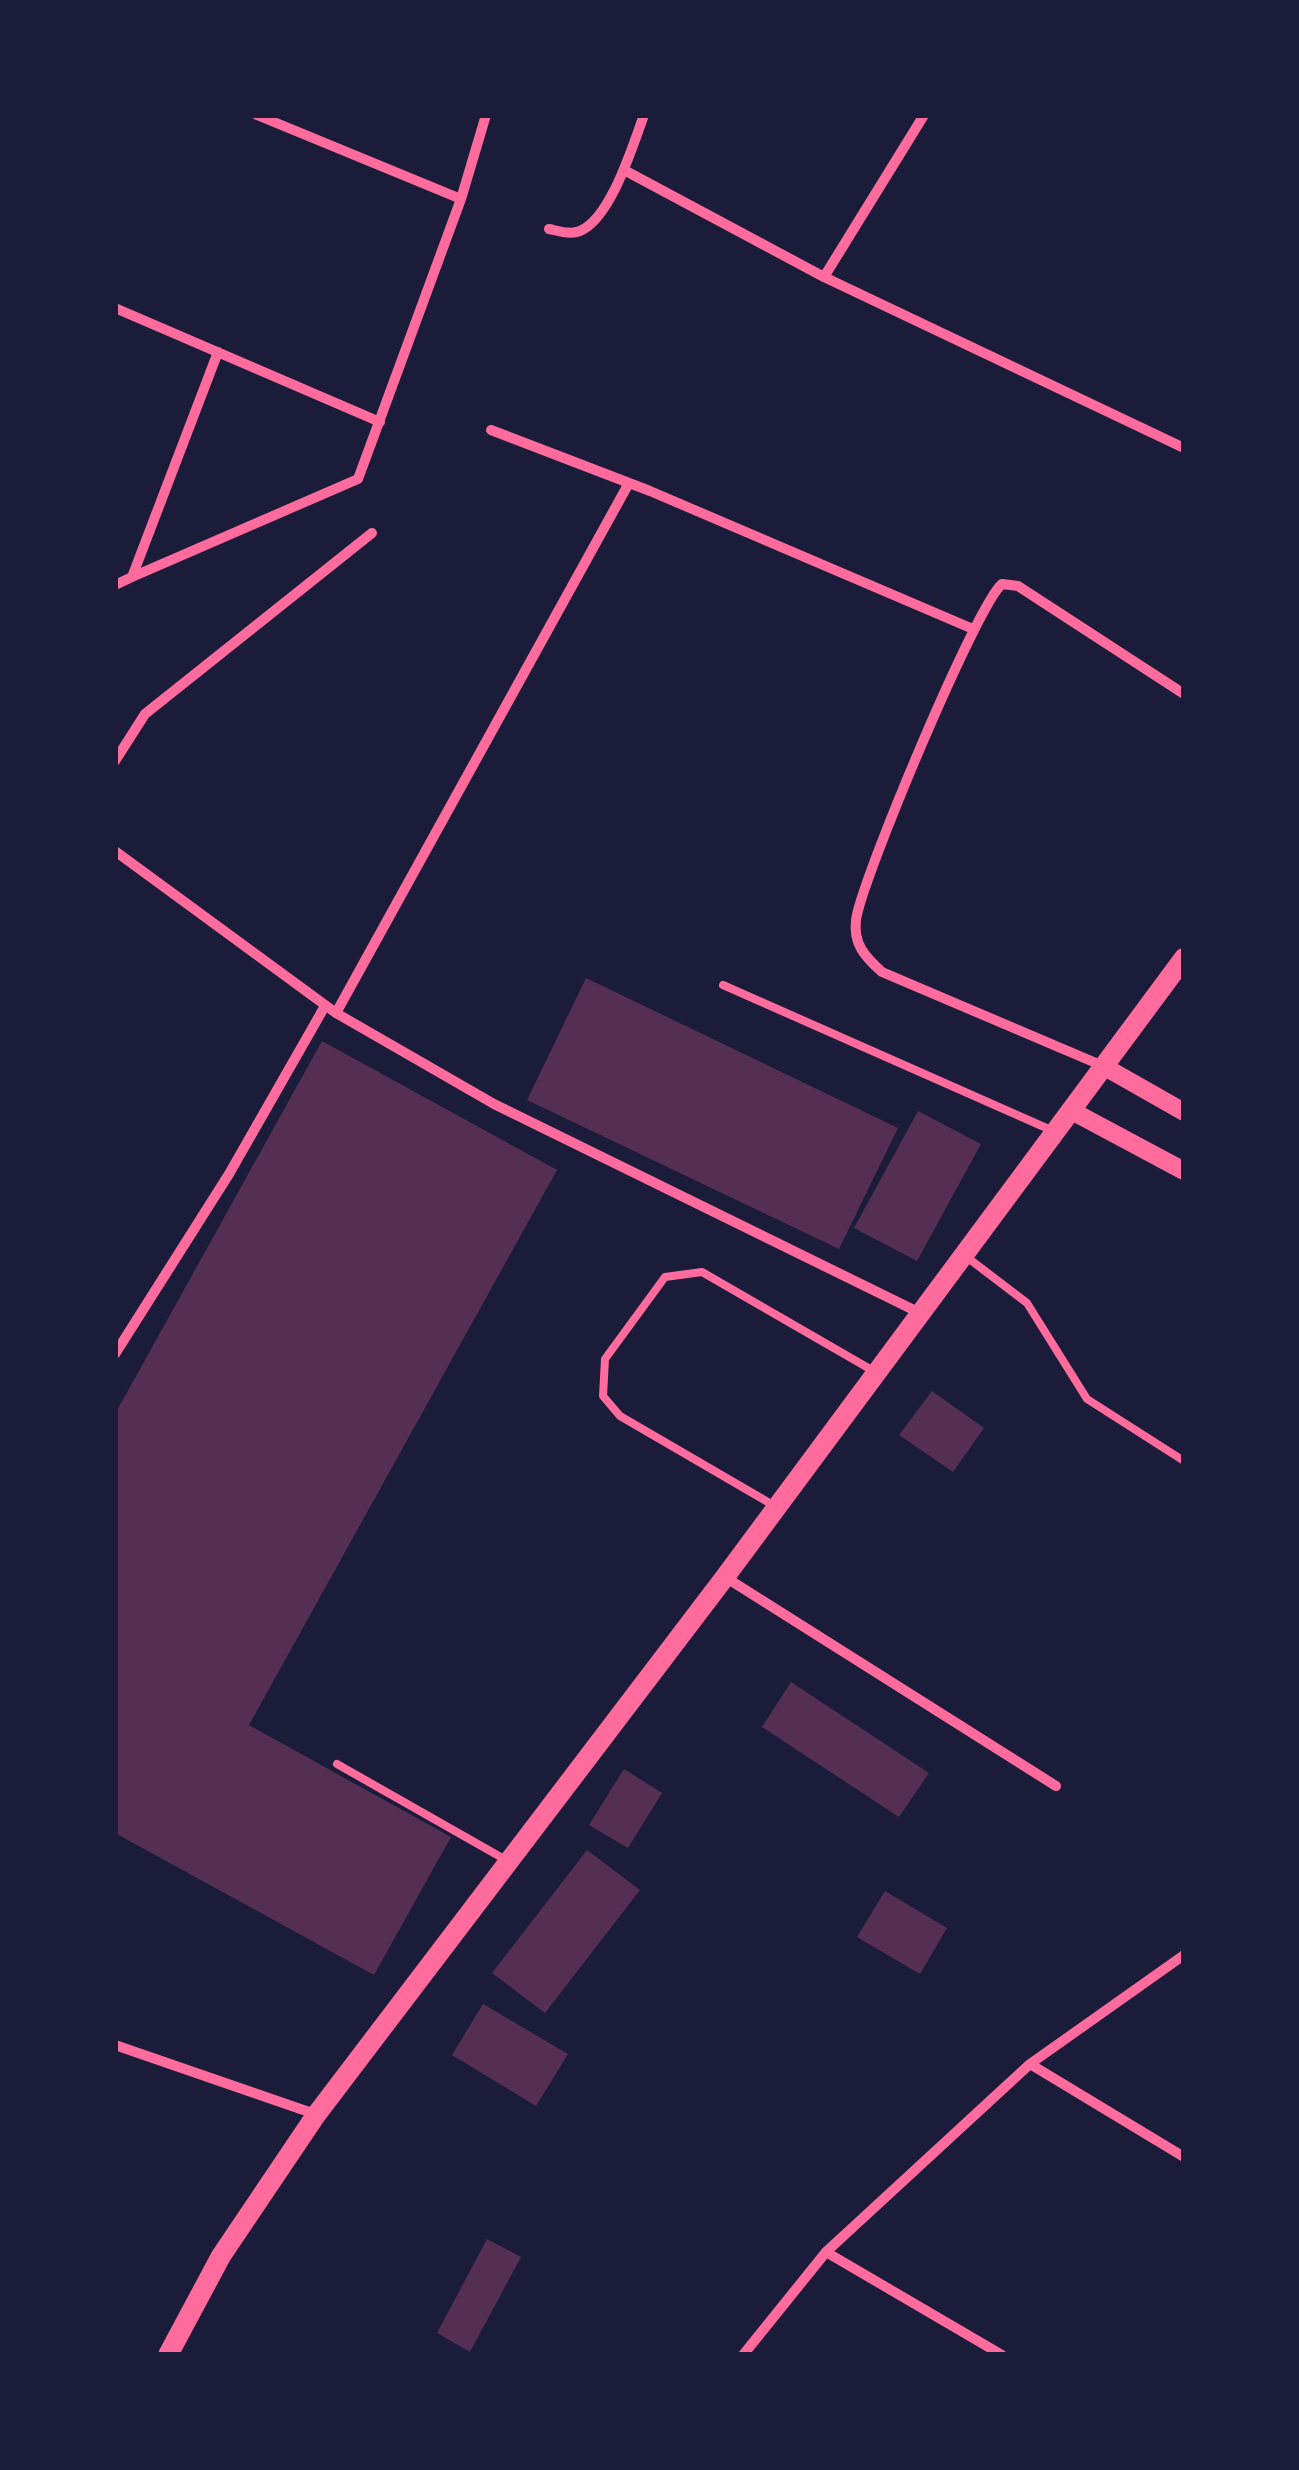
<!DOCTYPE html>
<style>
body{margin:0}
#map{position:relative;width:1299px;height:2470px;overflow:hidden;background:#1b1b3a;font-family:"IBM Plex Sans",sans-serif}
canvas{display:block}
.frame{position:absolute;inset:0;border:118px solid #1b1b3a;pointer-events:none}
</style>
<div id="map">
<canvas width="1299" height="2470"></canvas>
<div class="frame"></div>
</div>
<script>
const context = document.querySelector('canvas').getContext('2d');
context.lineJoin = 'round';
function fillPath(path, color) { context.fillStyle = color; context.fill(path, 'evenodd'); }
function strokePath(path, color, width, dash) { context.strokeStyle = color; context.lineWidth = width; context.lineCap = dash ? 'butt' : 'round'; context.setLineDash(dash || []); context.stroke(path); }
const building = new Path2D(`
 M586,978L898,1128L839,1249L527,1100Z
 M322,1041L557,1170L249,1725L451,1837L374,1975L115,1833V1414Z
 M918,1111L981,1144L917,1261L854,1228Z
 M932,1391L984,1428L953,1472L899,1435Z
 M791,1682L929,1773L899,1817L762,1727Z
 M624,1769L662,1793L628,1848L589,1825Z
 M587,1850L640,1890L545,2013L492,1973Z
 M885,1891L947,1928L920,1974L857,1937Z
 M483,2004L568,2054L536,2106L452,2055Z
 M487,2239L521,2257L470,2352L437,2333Z`);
const service = new Path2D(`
 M723,985L1051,1130
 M964,1255L1027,1303L1087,1399L1184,1461
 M773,1505L620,1416L603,1396L605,1359L665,1277L702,1272L877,1373
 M337,1764L506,1860`);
const minor = new Path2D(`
 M257,115L461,199
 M624,170L824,277L1184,448
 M549,229C559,231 570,235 580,231C611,218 633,145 644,115
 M824,277L924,115
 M115,308L380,422
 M491,430L650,491L973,629
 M132,577L358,479L461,199L486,115
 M115,585L132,577L218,352
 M115,761L145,714L372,533
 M115,851L336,1013L494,1104L920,1313
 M336,1013L629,483
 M1103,1066L882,972C865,957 853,944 856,920C861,881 977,604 1002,584L1018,586L1184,694
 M115,1354L229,1174L325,1006
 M725,1577L1056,1786
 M115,2045L315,2114
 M1030,2064L1184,2157
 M826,2252L1002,2355
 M743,2355L826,2252L1030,2064L1184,1955`);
const tertiary = new Path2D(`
 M1103,1066L1184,1112
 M1070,1110L1184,1171`);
const secondary = new Path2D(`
 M168,2355L221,2256L316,2115L725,1577L1184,958`);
fillPath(building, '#542f53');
strokePath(service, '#ff6b9d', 8);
strokePath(minor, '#ff6b9d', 10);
strokePath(tertiary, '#ff6b9d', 18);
strokePath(secondary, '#ff6b9d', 20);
</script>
